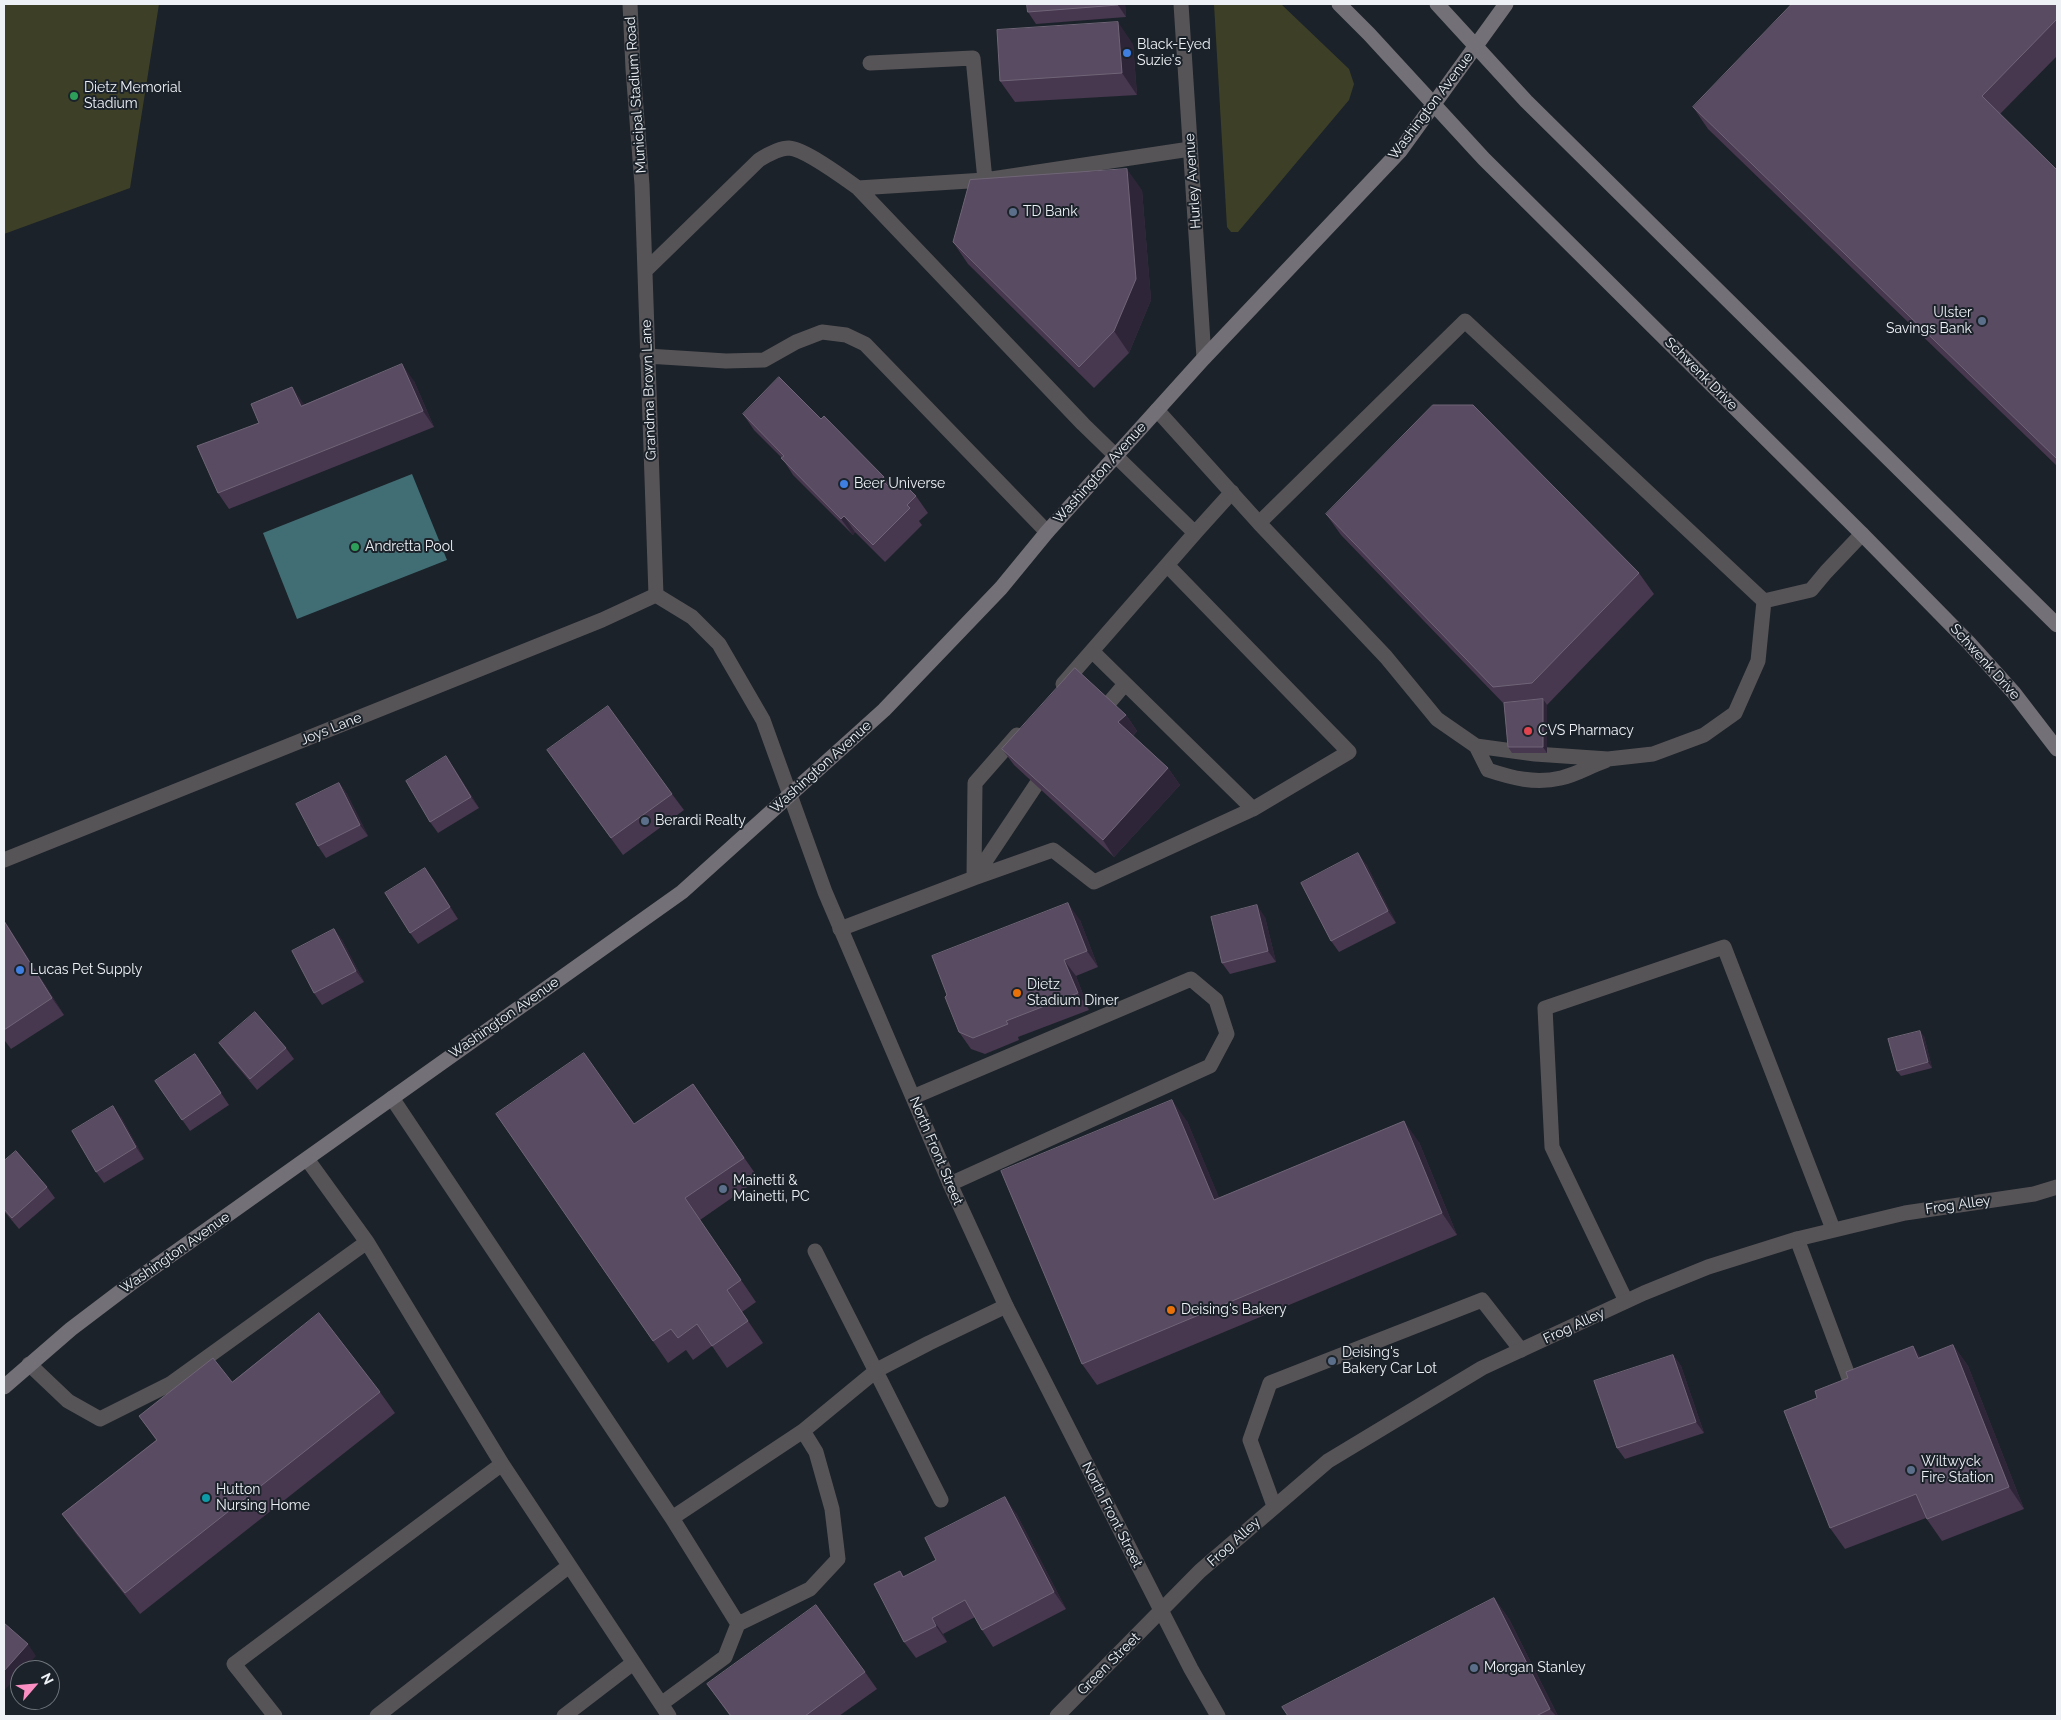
<!DOCTYPE html>
<style>
body{margin:0}
#map{position:relative;width:2061px;height:1720px;overflow:hidden;background:#1b2229;font-family:Raleway,sans-serif}
canvas{display:block}
.frame{position:absolute;inset:0;border:5px solid #eef2f7;pointer-events:none}
.north{position:absolute;left:10px;top:1660px;width:50px;height:50px;box-sizing:border-box;background:#1b2229;border:1px solid #6f757b;border-radius:50%;rotate:63deg;font-size:14px;font-weight:700;line-height:20px;text-align:center;color:#eef2f7}
.north::after{content:'';display:block;margin:auto;width:18px;height:22px;background:#fb8fc4;clip-path:polygon(50% 0,100% 100%,50% 72%,0 100%)}
</style>
<div id="map">
<canvas width="2061" height="1720"></canvas>
<div class="frame"></div>
<div class="north">N</div>
</div>
<script>
const context = document.querySelector('canvas').getContext('2d');
context.lineJoin = 'round';
function fillPath(path, color) { context.fillStyle = color; context.fill(path, 'evenodd'); }
function strokePath(path, color, width, dash) { context.strokeStyle = color; context.lineWidth = width; context.lineCap = dash ? 'butt' : 'round'; context.setLineDash(dash || []); context.stroke(path); }
function drawText(font, color, halo, rows, align = 'center') {
  context.font = font + ' Raleway,sans-serif'; context.lineWidth = 4; context.setLineDash([]); context.textBaseline = 'middle'; context.strokeStyle = halo; context.fillStyle = color; for (const [text, x, y, turn = 0] of rows) {
    context.save(); context.translate(x, y); context.rotate((+turn || 0) * Math.PI / 180); context.textAlign = isNaN(turn) ? turn : align; if (halo) context.strokeText(text, 0, 0); context.fillText(text, 0, 0); context.restore();
  }
}
const green = new Path2D(`
 M4,4H159L130,188L4,234Z
 M1214,4H1281L1349,69L1354,84L1349,100L1238,232H1231L1227,227Z`);
const water = new Path2D(`
 M412,474L447,560L297,619L263,533Z`);
const lane = new Path2D(`
 M630,4L633,69L642,185L656,595
 M870,63L973,58L985,180
 M858,188L985,180L1190,149
 M645,271L759,160C767,155 779,148 789,148C805,149 844,178 858,188L1083,424L1195,533L1063,684
 M647,356L726,361L764,360L796,342L822,332L846,335L865,344L1047,532
 M1157,410L1259,523L1386,657L1437,719L1476,746L1535,754L1608,759L1653,754L1704,735L1735,713L1758,661L1764,601
 M1259,523L1465,321L1764,601L1811,590L1826,572L1862,534
 M1195,533L1232,492
 M1092,651L1253,809L1349,752L1167,565
 M1108,704L1125,684
 M1476,746L1488,770C1512,778 1535,784 1561,778C1576,775 1590,766 1605,761
 M974,878L1053,850L1094,882L1253,809
 M974,878L1036,785
 M840,929L974,878L975,783L1017,735
 M913,1097L1191,979L1216,1000L1227,1034L1210,1066L950,1184
 M392,1098L672,1518L803,1431L877,1370L929,1343L1006,1306
 M307,1159L367,1242L502,1464L669,1716
 M1797,1239L1852,1386
 M815,1251L941,1500
 M1626,1301L1552,1147L1545,1008L1724,947L1833,1229
 M29,1364L68,1401L100,1419L170,1384L367,1242
 M1274,1506L1250,1440L1270,1383L1482,1300L1521,1350
 M672,1518L738,1624L810,1589L838,1559L832,1509L816,1452L803,1431
 M661,1704L725,1657L738,1624
 M275,1716L234,1664L502,1464
 M377,1716L569,1566
 M564,1716L633,1663`);
const street = new Path2D(`
 M1181,4L1204,358
 M4,860L602,620L656,595L692,617L719,644L763,720L825,892L950,1184L1006,1306L1191,1669L1218,1716
 M1057,1716L1200,1571L1328,1461L1482,1368L1644,1293L1708,1267L1797,1239L1905,1213L2034,1194L2057,1187`);
const secondary = new Path2D(`
 M1339,4L1369,34L1484,159L1862,534L1969,643L2014,693L2057,749
 M1437,4L1526,101L2057,625
 M4,1387L71,1329L129,1285L682,892L884,710L1001,588L1047,532L1204,358L1400,151L1506,4`);
const wall = new Path2D(`
 M1027,4H1125L1126,17L1036,24L1028,12Z
 M2057,4V56L2000,114L2057,170V466L1708,129L1693,107Z
 M1133,44L1137,95L1015,102L1000,81Z
 M1142,190L1151,300L1129,353L1094,388L968,264L953,242Z
 M414,381L434,427L229,509L218,493L259,423L304,405Z
 M743,414L821,419L884,477L892,488L916,496L928,513L919,521L922,525L885,562L855,532L853,535L793,475L782,458L754,430Z
 M1326,514L1639,573L1654,594L1547,705V753H1512L1508,747L1504,704L1341,535Z
 M1126,715L1137,731L1133,736L1168,768L1180,785L1114,857L1014,765L1002,749Z
 M559,767L672,794L684,810L623,855Z
 M454,768L479,808L438,833L430,822Z
 M339,783L347,794L368,836L326,858L318,846Z
 M1366,864L1396,923L1339,952L1331,941Z
 M433,879L458,919L418,944L410,933Z
 M1265,917L1276,962L1230,974L1222,963Z
 M4,920L64,1015L11,1049L5,1041L4,1042Z
 M1080,920L1098,967L1076,976L1089,1010L1018,1037L1019,1040L985,1054L971,1049L959,1032Z
 M334,929L342,940L364,982L322,1005L314,993Z
 M1924,1036L1932,1068L1901,1076L1897,1071Z
 M219,1043L286,1048L294,1059L257,1090L227,1054Z
 M195,1054L229,1105L190,1131L155,1081Z
 M693,1084L759,1179L700,1220L756,1302L742,1312L763,1343L727,1368L712,1346L693,1360L686,1350L668,1363L496,1114L634,1124Z
 M121,1117L144,1159L104,1183L96,1172Z
 M1187,1121L1219,1198L1419,1142L1457,1235L1097,1385L1082,1364Z
 M4,1161L47,1187L55,1198L19,1229L4,1211Z
 M1953,1345L1968,1366L2024,1509L1942,1541L1926,1518L1845,1549L1830,1528L1817,1398Z
 M1673,1355L1681,1366L1704,1433L1625,1459L1617,1448Z
 M232,1382L380,1392L395,1413L140,1614L77,1535L62,1514L156,1440L139,1416Z
 M1016,1513L1066,1609L993,1647L982,1630L975,1617L943,1634L947,1642L916,1658L904,1642L900,1571L904,1577L936,1560Z
 M1494,1598L1509,1619L1558,1716H1288Z
 M865,1672L877,1689L839,1716H730L707,1684Z`);
const shadedWall = new Path2D(`
 M1118,4H1125L1126,17L1118,5Z
 M1118,22L1133,44L1137,95L1122,73Z
 M1127,169L1142,190L1151,300L1129,353L1114,331Z
 M402,364L414,381L434,427L423,411Z
 M292,387L304,404L313,422L301,406Z
 M844,516L855,532L853,535L841,519Z
 M1543,699L1547,705V753L1543,747Z
 M1126,715L1137,731L1130,739L1118,722Z
 M446,756L454,768L479,808L471,797Z
 M1168,768L1180,785L1114,857L1103,840Z
 M339,783L347,794L368,836L360,825Z
 M1358,853L1366,864L1396,923L1388,911Z
 M425,868L433,879L458,919L450,907Z
 M1068,903L1080,920L1098,967L1087,951Z
 M1257,905L1265,917L1276,962L1268,951Z
 M4,920L64,1015L52,998L4,921Z
 M334,929L342,940L364,982L356,971Z
 M1064,960L1076,976L1089,1010L1078,993Z
 M1920,1031L1924,1036L1932,1068L1928,1062Z
 M1172,1100L1187,1121L1229,1221L1214,1200Z
 M113,1106L121,1117L144,1159L136,1147Z
 M1404,1121L1419,1142L1457,1235L1442,1213Z
 M1953,1345L1968,1366L2024,1509L2009,1487Z
 M1913,1346L1928,1367L1918,1358Z
 M1673,1355L1681,1366L1704,1433L1696,1422Z
 M1005,1497L1016,1513L1066,1609L1054,1592Z
 M1494,1598L1509,1619L1558,1716H1556L1550,1709Z
 M932,1618L943,1634L947,1642L936,1626Z
 M28,1644L36,1656L23,1670H20V1673L4,1691V1671Z`);
const building = new Path2D(`
 M1027,4H1118V5L1028,12Z
 M1792,4H2057V19L1982,96L2057,170V459L1693,107Z
 M1118,22L1122,73L1000,81L997,30Z
 M1127,169L1136,279L1114,331L1079,367L953,242L970,180Z
 M402,364L423,411L218,493L197,446L259,423L251,404L292,387L301,406Z
 M779,377L821,419L824,416L884,477L881,479L891,489L900,480L916,496L907,505L910,508L873,545L844,516L841,519L781,458L784,456L743,414Z
 M1433,405H1473L1639,573L1532,683L1493,687L1326,514Z
 M1075,668L1126,715L1118,722L1168,768L1103,840L1002,749Z
 M1543,699V747H1508L1504,703Z
 M608,706L672,794L611,838L547,750Z
 M446,756L471,797L430,822L406,781Z
 M339,783L360,825L318,846L296,804Z
 M1358,853L1388,911L1331,941L1301,883Z
 M425,868L450,907L410,933L385,893Z
 M1068,903L1087,951L1064,960L1078,993L1006,1021L1008,1024L973,1038L959,1032L945,997L947,995L932,956Z
 M1257,905L1268,951L1222,963L1211,917Z
 M4,921L52,998L4,1030Z
 M334,929L356,971L314,993L292,951Z
 M255,1012L286,1048L250,1079L219,1043Z
 M1920,1031L1928,1062L1897,1071L1888,1039Z
 M584,1053L634,1124L693,1084L744,1158L685,1198L741,1280L727,1290L748,1321L712,1346L697,1324L678,1338L671,1329L653,1341L496,1114Z
 M195,1054L221,1093L182,1120L155,1081Z
 M1172,1100L1214,1200L1404,1121L1442,1213L1082,1364L1001,1171Z
 M113,1106L136,1147L96,1172L72,1131Z
 M16,1151L47,1187L12,1218L4,1209V1161Z
 M319,1313L380,1392L125,1593L62,1514L157,1440L139,1416L213,1358L232,1382Z
 M1953,1345L2009,1487L1927,1519L1916,1494L1830,1528L1784,1411L1817,1398L1815,1391L1848,1378L1846,1372L1913,1346L1918,1358Z
 M1673,1355L1696,1422L1617,1448L1594,1381Z
 M1005,1497L1054,1592L982,1630L965,1600L932,1618L936,1626L904,1642L874,1584L900,1571L903,1577L936,1560L925,1538Z
 M1494,1598L1550,1709L1536,1716H1288L1282,1707Z
 M816,1605L865,1672L805,1716H731L707,1684Z
 M4,1623L28,1644L4,1671Z`);
const markers = [
 [1127,53,5,"#3f7fe0"],
 [74,96,5,"#2e9e5b"],
 [1013,212,5,"#5c6f8a"],
 [1982,321,5,"#5c6f8a"],
 [844,484,5,"#3f7fe0"],
 [355,547,5,"#2e9e5b"],
 [1528,731,5,"#e0444e"],
 [645,821,5,"#5c6f8a"],
 [20,970,5,"#3f7fe0"],
 [1017,993,5,"#e8710a"],
 [723,1189,5,"#5c6f8a"],
 [1171,1310,5,"#e8710a"],
 [1332,1361,5,"#5c6f8a"],
 [1911,1470,5,"#5c6f8a"],
 [206,1498,5,"#0f9aa8"],
 [1474,1668,5,"#5c6f8a"]
];
const poiNames = [
 ["Black-Eyed",1137,45],
 ["Suzie's",1137,61],
 ["Dietz Memorial",84,88],
 ["Stadium",84,104],
 ["TD Bank",1023,212],
 ["Ulster",1972,313,"right"],
 ["Savings Bank",1972,329,"right"],
 ["Beer Universe",854,484],
 ["Andretta Pool",365,547],
 ["CVS Pharmacy",1538,731],
 ["Berardi Realty",655,821],
 ["Lucas Pet Supply",30,970],
 ["Dietz",1027,985],
 ["Stadium Diner",1027,1001],
 ["Mainetti &",733,1181],
 ["Mainetti, PC",733,1197],
 ["Deising's Bakery",1181,1310],
 ["Deising's",1342,1353],
 ["Bakery Car Lot",1342,1369],
 ["Wiltwyck",1921,1462],
 ["Fire Station",1921,1478],
 ["Hutton",216,1490],
 ["Nursing Home",216,1506],
 ["Morgan Stanley",1484,1668]
];
const streetNames = [
 ["Municipal Stadium Road",636,95,-94],
 ["Washington Avenue",1431,106,-53],
 ["Hurley Avenue",1193,181,-94],
 ["Schwenk Drive",1701,374,45],
 ["Grandma Brown Lane",649,390,-92],
 ["Washington Avenue",1100,473,-48],
 ["Schwenk Drive",1985,662,48],
 ["Joys Lane",331,729,-22],
 ["Washington Avenue",821,767,-42],
 ["Washington Avenue",504,1018,-35],
 ["North Front Street",936,1151,67],
 ["Frog Alley",1958,1205,-8],
 ["Washington Avenue",175,1253,-35],
 ["Frog Alley",1574,1326,-25],
 ["North Front Street",1112,1515,63],
 ["Frog Alley",1234,1542,-42],
 ["Green Street",1109,1664,-45]
];
fillPath(green, '#3d4027');
fillPath(water, '#416e74');
strokePath(lane, '#575458', 15);
strokePath(street, '#575458', 15);
strokePath(secondary, '#747077', 15);
fillPath(wall, '#47374f');
fillPath(shadedWall, '#2e2638');
fillPath(building, '#594b61');
strokePath(building, '#706578', 1);
for (const [x, y, r, color] of markers) { const dot = new Path2D(); dot.arc(x, y, r, 0, 2 * Math.PI); context.fillStyle = color; context.fill(dot); strokePath(dot, '#1b2229', 2); }
drawText('14px', '#eef2f7', '#1b2229', poiNames, 'left');
drawText('14px', '#eef2f7', '#1b2229', streetNames);
</script>
